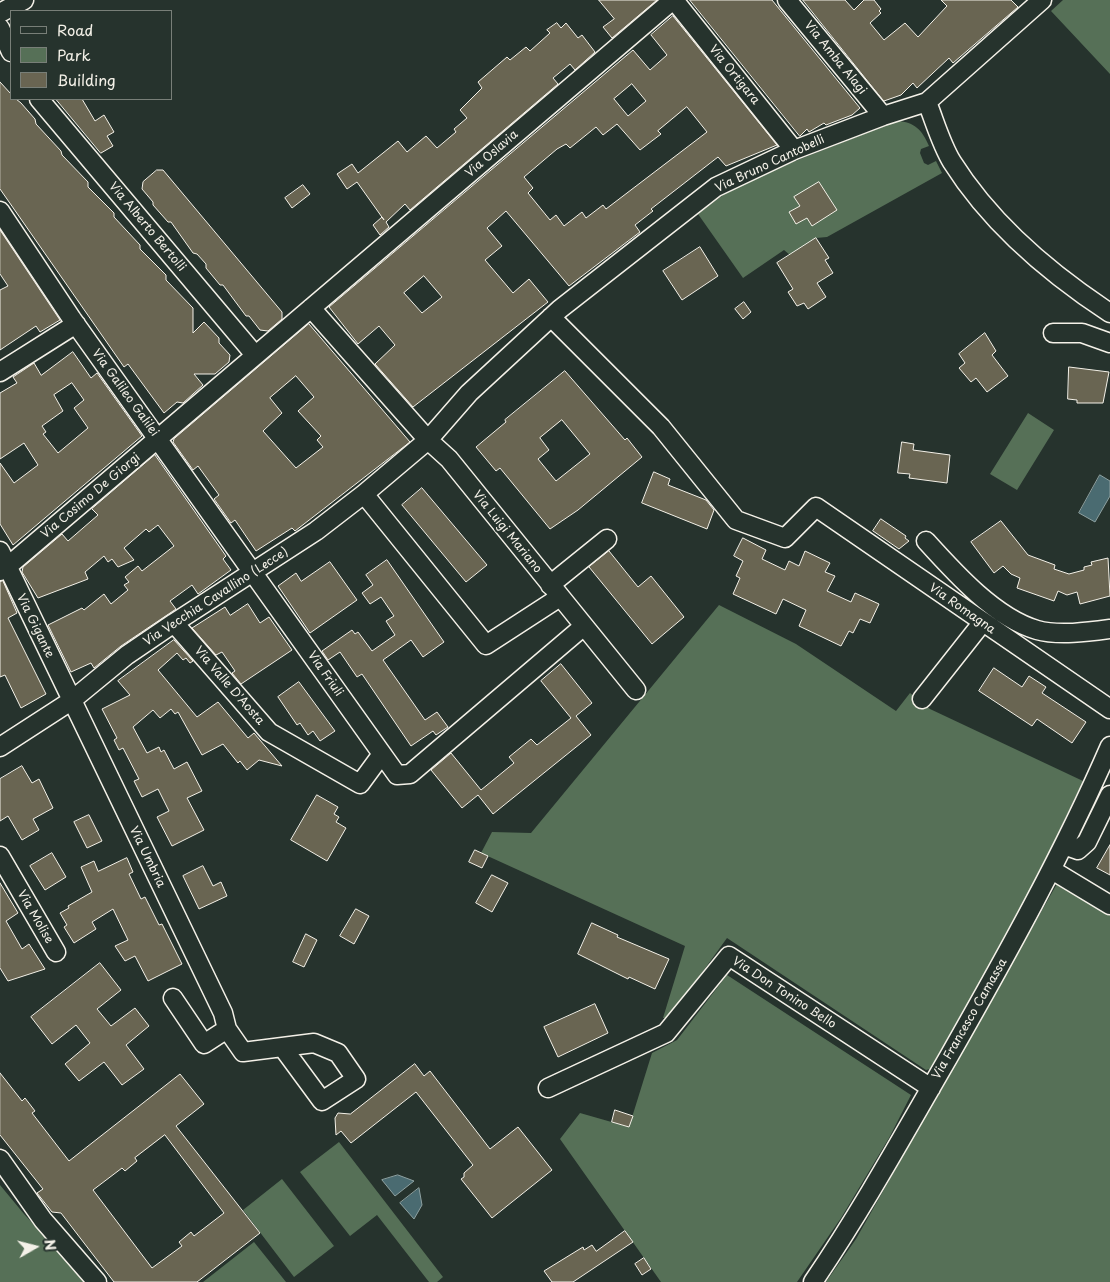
<!DOCTYPE html>
<style>
body{margin:0}
#map{position:relative;width:1110px;height:1282px;overflow:hidden;background:#26332d;font-family:"Playpen Sans",sans-serif}
canvas{display:block}
.legend{position:absolute;left:10px;top:10px;width:162px;height:90px;box-sizing:border-box;background:#26332d;border:1px solid #787f78;margin:0;padding:6px 9px;list-style:none;font-size:15px;color:#f4f1e8}
.legend li{display:flex;align-items:center;gap:10px;height:25px}
.legend b{width:25px;border:1px solid #787f78}
.north{position:absolute;left:10px;top:1222px;width:50px;height:50px;-webkit-text-stroke:4px #26332d;paint-order:stroke;rotate:82deg;font-size:14px;font-weight:700;line-height:20px;text-align:center;color:#f4f1e8}
.north::after{content:'';display:block;margin:auto;width:18px;height:22px;background:#f4f1e8;clip-path:polygon(50% 0,100% 100%,50% 72%,0 100%)}
</style>
<div id="map">
<canvas width="1110" height="1282"></canvas>
<ul class="legend">
<li><b style="height:6px;background:#26332d"></b>Road</li>
<li><b style="height:14px;background:#567057"></b>Park</li>
<li><b style="height:14px;background:#696552"></b>Building</li>
</ul>
<div class="north">N</div>
</div>
<script>
const context = document.querySelector('canvas').getContext('2d');
context.lineJoin = 'round';
function fillPath(path, color) { context.fillStyle = color; context.fill(path, 'evenodd'); }
function strokePath(path, color, width, dash) { context.strokeStyle = color; context.lineWidth = width; context.lineCap = dash ? 'butt' : 'round'; context.setLineDash(dash || []); context.stroke(path); }
function drawText(font, color, halo, rows, align = 'center') {
  context.font = font + ' "Playpen Sans",sans-serif'; context.lineWidth = 4; context.setLineDash([]); context.textBaseline = 'middle'; context.strokeStyle = halo; context.fillStyle = color; for (const [text, x, y, turn = 0] of rows) {
    context.save(); context.translate(x, y); context.rotate((+turn || 0) * Math.PI / 180); context.textAlign = isNaN(turn) ? turn : align; if (halo) context.strokeText(text, 0, 0); context.fillText(text, 0, 0); context.restore();
  }
}
const green = new Path2D(`
 M1063,0H1110V74L1051,11Z
 M897,121C915,122 922,130 929,146L921,149L920,153L924,163L928,165L936,161L942,173L827,237L816,238L790,255L784,250L743,278L698,214L739,183Z
 M1028,413L1054,430L1017,490L990,474Z
 M719,605L796,644L896,711L910,693L930,709L1083,781L1013,928L930,1069L926,1070L727,938L669,1018H663L685,946L481,853L492,832L531,833Z
 M1058,882L1110,914V1282H826L856,1239Z
 M727,975L911,1095L889,1138L841,1218L797,1282H661L560,1139L580,1113L629,1127L652,1053L677,1040Z
 M339,1142L443,1277L437,1282H429L377,1215L350,1236L300,1172Z
 M282,1179L334,1246L294,1277L243,1210Z
 M0,1185L24,1214L87,1282H0Z
 M254,1242L286,1282H203Z`);
const water = new Path2D(`
 M1100,475L1110,481V496L1095,522L1079,513Z
 M398,1175L414,1181L395,1196L382,1180Z
 M419,1188L422,1205L414,1219L400,1203Z`);
const building = new Path2D(`
 M599,0H657L612,38L603,27L614,19Z
 M690,0H772L860,108L852,115L826,125L824,123L809,132L807,129L800,136Z
 M803,0H845L854,10L864,0H874L881,9L879,11L881,13L870,23L884,40L905,23L918,37L947,6L941,0H1011L1018,7L953,63L949,58L917,88L913,83L901,95L884,101Z
 M673,16L777,145L726,166L718,157L651,209L653,211L635,225L640,232L569,286L506,211L487,228L502,246L485,260L513,293L529,279L548,302L413,407L375,364L395,345L379,326L358,344L329,307L633,50L650,70L667,55L651,35ZM632,84L646,101L628,116L614,99ZM687,107L707,132L606,209L603,205L586,218L582,212L564,226L556,215L550,220L528,193L533,188L524,177L557,149L566,144L570,148L596,127L603,135L617,124L640,150L661,134L658,131ZM424,276L442,297L422,313L404,293Z
 M557,23L561,28L566,23L578,38L582,35L595,52L575,70L570,64L553,78L558,84L410,210L405,204L386,222L389,227L380,235L373,225L382,217L384,220L357,182L347,189L337,174L352,164L358,173L398,141L407,152L426,136L437,148L456,132L454,129L467,118L460,110L482,88L478,82L507,57L510,60L526,47L530,51L550,33L547,30Z
 M0,82L11,94V99H16L21,103L35,119L36,124L61,151L62,155L88,182V187L114,213V217L140,245V249L166,275V280L193,308V333L204,322L219,338V343L230,355L229,362L215,374H194L203,385L183,403L177,402L164,413L128,364L124,367L0,189Z
 M56,99H82L95,121L104,115L114,132L107,136L113,146L101,153Z
 M157,170H163L282,312V319L268,331L260,330L249,316H246L223,285H220L206,268V264L197,254L193,253L171,222H168L153,205V202L142,189L143,182Z
 M819,182L837,210L812,226L807,218L796,224L789,212L800,206L794,197Z
 M303,185L310,194L292,208L285,198Z
 M0,230L60,320L40,332L36,326L0,350V290L8,286L0,274Z
 M816,238L829,258L825,260L833,273L817,283L826,297L808,309L804,303L797,306L788,292L793,289L777,263Z
 M700,247L718,276L682,300L663,271Z
 M744,302L751,312L743,319L735,309Z
 M309,324L410,442L295,531L292,528L256,551L235,520L231,523L214,499L219,495L198,466L193,470L173,442L174,439ZM296,376L314,397L298,411L321,436L317,440L323,447L296,468L263,431L282,413L270,398Z
 M985,333L996,351L992,355L1008,376L987,392L976,378L971,382L959,368L965,363L959,354Z
 M73,352L91,378L97,373L142,436L13,545L0,524V463L14,483L38,465L24,443L0,459V393L17,383L13,377L34,363L41,375ZM72,383L84,400L74,408L88,428L58,453L43,434L46,432L42,426L63,411L54,395Z
 M1069,367L1109,372L1103,403H1077V400L1068,399Z
 M565,371L625,440L627,438L642,457L578,510L550,529L500,468L496,471L476,447L506,422L505,420ZM562,420L590,454L556,481L538,459L549,450L540,438Z
 M902,442L914,444L913,450L950,455L947,483L909,478L910,474L898,473Z
 M155,455L226,556L223,559L231,570L198,594L192,585L170,601L176,609L121,646L94,668L91,663L71,672L48,625L82,608L84,610L104,594L111,604L128,590L124,585L129,582L125,577L138,566L142,571L174,546L158,525L149,532L146,529L124,548L134,560L118,567L112,559L108,562L104,556L85,572L88,579L38,598L22,572L23,567L62,534L68,541L98,515L92,509Z
 M654,472L670,479L668,485L706,500L714,510L707,529L642,503Z
 M422,488L487,565L466,582L402,505Z
 M881,519L906,536L905,538L909,541L899,549L873,531Z
 M1001,521L1028,555L1055,565L1054,569L1069,574L1084,570V567L1092,565L1091,562L1108,558L1110,596L1080,604L1077,592L1067,595L1058,591L1054,601L1017,588L1020,578L1011,574L1003,566L994,573L971,542Z
 M743,538L766,550L762,559L785,570L789,561L799,566L805,551L830,563L825,572L835,576L827,591L851,602L855,593L879,604L870,623L860,619L853,633L849,631L841,646L799,626L806,610L783,599L776,614L733,594L740,578L736,576L743,561L734,556Z
 M609,551L638,587L651,576L684,617L652,644L589,567Z
 M387,560L444,642L423,657L411,640L383,660L425,720L437,712L448,727L436,735L433,731L411,746L362,674L357,677L340,652L328,660L322,651L352,630L355,634L358,632L372,651L395,635L386,621L394,616L381,597L370,604L362,593L373,585L366,575Z
 M330,562L357,600L310,633L278,586L296,573L301,581Z
 M3,581L17,613L8,618L46,694L21,708L5,675L0,677V582Z
 M248,604L260,623L269,617L292,650L241,684L232,673L235,671L222,652L216,655L192,628L225,607L230,615Z
 M174,640L193,661L190,663L186,658L183,660L177,653L158,670L197,717L218,702L248,738L254,733L282,766L259,760L247,770L240,761L238,763L223,744L202,755L178,712L175,714L171,709L160,718L153,710L133,727L147,753L159,747L161,752L164,750L174,769L187,762L202,791L187,798L204,830L172,846L157,817L169,811L158,789L142,797L134,781L139,779L123,748L119,750L114,740L117,738L102,709L130,695L118,681Z
 M561,664L592,703L576,716L591,735L493,814L478,795L462,808L431,770L451,753L481,790L514,763L509,757L531,739L537,745L571,718L541,681Z
 M994,668L1022,687L1029,676L1046,687L1042,693L1086,722L1072,743L1037,719L1032,726L979,691Z
 M299,682L335,731L320,741L313,731L308,735L300,723L297,725L278,697Z
 M22,766L32,783L39,779L53,808L33,819L39,830L22,840L8,816L0,821V779Z
 M317,795L338,807L334,814L339,817L336,822L346,828L327,861L291,840Z
 M89,815L102,841L87,848L74,822Z
 M1110,845V875L1097,868Z
 M475,850L488,856L482,868L469,862Z
 M52,853L66,877L45,890L30,866Z
 M127,858L133,872L129,874L141,899L145,897L159,925L162,924L182,964L148,981L135,956L125,961L115,946L128,940L113,909L92,922L96,929L74,943L64,927L67,925L60,913L69,908L68,906L92,892L81,867L94,861L98,871Z
 M203,866L213,886L221,882L227,896L199,909L183,876Z
 M492,875L508,883L492,912L476,903Z
 M0,883L18,913L6,921L22,949L29,944L45,969L8,981L0,968Z
 M356,909L369,916L354,944L340,936Z
 M592,923L618,935L617,937L669,959L655,989L629,977L628,979L578,954Z
 M306,934L317,940L304,967L293,962Z
 M100,963L121,990L97,1009L111,1026L135,1008L149,1026L126,1045L144,1069L122,1085L104,1062L79,1081L65,1064L90,1043L76,1025L52,1044L31,1017Z
 M595,1004L608,1033L558,1057L544,1027Z
 M415,1064L424,1076L430,1071L490,1149L518,1127L552,1170L492,1218L461,1179L464,1177V1173L473,1165L416,1092L351,1143L341,1131L336,1135L335,1118L338,1113L350,1114Z
 M0,1073L22,1101L25,1098L35,1111L32,1113L69,1161L180,1074L204,1104L176,1126L260,1233L197,1282H114L61,1213L52,1212L37,1193L43,1189L0,1135ZM165,1135L224,1213L194,1236L191,1232L179,1242L182,1246L152,1268L93,1190L122,1168L125,1171L137,1161L135,1158Z
 M615,1110L633,1116L629,1127L612,1122Z
 M625,1231L633,1242L573,1282H552L544,1271L583,1247L584,1250L592,1245L596,1251Z
 M644,1258L651,1269L642,1275L635,1264Z`);
const minor = new Path2D(`
 M674,0L794,150
 M787,0L883,116
 M0,13L24,0
 M0,28L11,52
 M39,99L255,355
 M927,102C935,122 941,144 952,162C991,224 1049,273 1110,313
 M0,211L72,319L397,775L410,774L584,626
 M311,308L428,440L449,459L636,690
 M551,317L661,427L736,520L785,538L816,507L1110,709
 M1053,333H1082L1110,343
 M0,372L76,324
 M364,494L486,645L560,597
 M926,541C954,572 995,618 1037,630C1058,636 1088,632 1110,629
 M0,551L223,1013L227,1029L243,1052L314,1043L338,1053L356,1079L322,1101L283,1048
 M0,571L7,567L673,0
 M550,585L607,539
 M174,623L269,732L360,784L382,754
 M922,699L982,623
 M0,747L71,701L127,655L174,623L316,531L364,494L428,440L469,393L560,309L716,187L794,150L883,116L927,102L1042,0
 M1064,845L1078,850L1087,842L1110,795
 M0,856L56,952
 M1052,870L1110,905
 M173,998L204,1044L227,1029
 M548,1088L666,1033L729,956L931,1088
 M0,1159L43,1220L97,1282
 M813,1282C862,1210 904,1134 948,1058C1006,956 1063,854 1110,746`);
const streetNames = [
 ["Via Amba Alagi",835,58,51],
 ["Via Ortigara",734,75,51],
 ["Via Oslavia",492,154,-41],
 ["Via Bruno Cantobelli",770,164,-25],
 ["Via Alberto Bertolli",147,227,50],
 ["Via Galileo Galilei",125,393,54],
 ["Via Cosimo De Giorgi",91,496,-40],
 ["Via Luigi Mariano",507,532,51],
 ["Via Vecchia Cavallino (Lecce)",216,597,-33],
 ["Via Romagna",962,609,35],
 ["Via Gigante",35,626,64],
 ["Via Friuli",325,674,55],
 ["Via Valle D'Aosta",229,686,49],
 ["Via Umbria",147,857,64],
 ["Via Molise",35,917,60],
 ["Via Don Tonino Bello",784,993,33],
 ["Via Francesco Camassa",970,1019,-60]
];
fillPath(green, '#567057');
fillPath(water, '#4a6b71');
strokePath(water, '#8ea1a1', 1);
fillPath(building, '#696552');
strokePath(building, '#f4f1e8', 1);
strokePath(minor, '#f4f1e8', 21);
strokePath(minor, '#26332d', 18);
drawText('12px', '#f4f1e8', '#26332d', streetNames);
</script>
